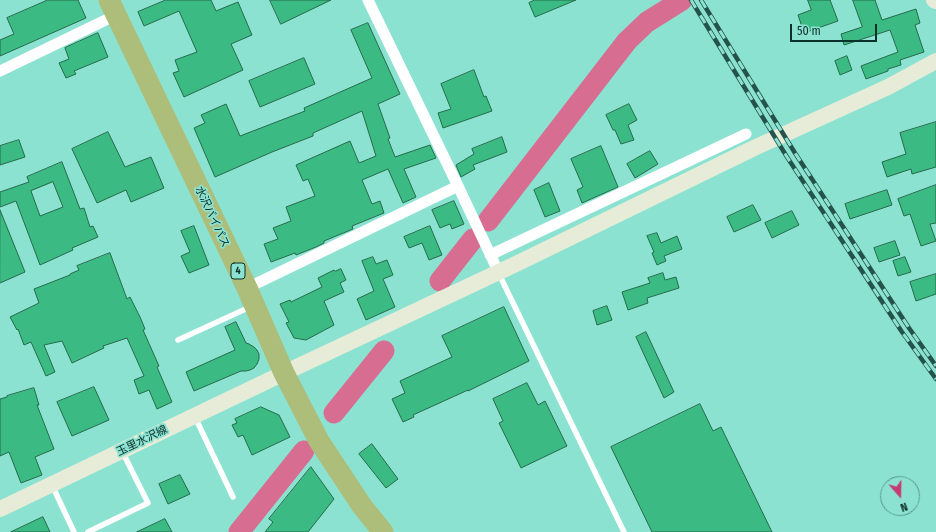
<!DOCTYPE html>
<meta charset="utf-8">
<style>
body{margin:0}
#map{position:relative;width:936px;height:532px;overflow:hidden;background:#8ce2d1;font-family:"Fira Sans Condensed",sans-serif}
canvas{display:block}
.north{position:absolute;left:880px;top:476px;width:40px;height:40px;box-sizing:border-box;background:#8ce2d1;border:1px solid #589b8f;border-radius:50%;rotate:160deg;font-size:11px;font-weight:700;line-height:16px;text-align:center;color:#0b312b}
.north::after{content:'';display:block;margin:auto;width:14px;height:18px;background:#c53b72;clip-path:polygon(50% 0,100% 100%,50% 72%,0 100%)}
.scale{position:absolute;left:790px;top:24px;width:87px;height:18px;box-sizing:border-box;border:2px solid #0b312b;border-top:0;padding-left:5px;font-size:12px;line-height:14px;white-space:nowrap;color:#0b312b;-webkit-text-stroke:3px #8ce2d1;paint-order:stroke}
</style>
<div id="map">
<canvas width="936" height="532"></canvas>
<div class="north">N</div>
<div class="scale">50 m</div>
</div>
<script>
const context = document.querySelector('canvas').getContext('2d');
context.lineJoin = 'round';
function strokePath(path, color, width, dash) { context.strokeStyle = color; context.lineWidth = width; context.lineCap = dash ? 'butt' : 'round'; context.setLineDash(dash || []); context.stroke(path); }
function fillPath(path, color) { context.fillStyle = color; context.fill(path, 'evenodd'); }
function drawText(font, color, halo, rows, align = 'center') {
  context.font = font + ' "Fira Sans Condensed","Noto Sans JP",sans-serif'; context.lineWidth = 3.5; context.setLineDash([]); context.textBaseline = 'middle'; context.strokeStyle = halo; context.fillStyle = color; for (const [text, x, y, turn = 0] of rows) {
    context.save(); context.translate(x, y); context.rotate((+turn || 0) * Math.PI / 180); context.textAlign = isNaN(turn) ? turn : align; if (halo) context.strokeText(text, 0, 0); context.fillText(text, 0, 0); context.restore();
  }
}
const river = new Path2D(`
 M488,221L627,41L647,22L682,0
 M440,281L473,239
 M334,413L384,351
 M239,532L304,451`);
const building = new Path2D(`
 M48,0H78L86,18L0,56V40L14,34L7,18Z
 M166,0H211L216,11L238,2L252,35L231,44L243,70L184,97L173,73L179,71L175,60L197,52L179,11L144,26L138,12Z
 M270,0H331L281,24Z
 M535,0H576L535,17L529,3Z
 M808,0H830L838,21L804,33L798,15L811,10Z
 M853,0H875L882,20L916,9L920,23L915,25L924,52L900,60L901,65L888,69V71L866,79L861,66L898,52L890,30L844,45L841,34L862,27Z
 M368,23L400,94L378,104L390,138L388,139L395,157L430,145L436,158L404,169L416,197L403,203L388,169L362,180L372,204L380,201L384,213L352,226L353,229L324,241V243L316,247L296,255L295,253L271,262L264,244L278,239L273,228L291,221L286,207L315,196L308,179L303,181L296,165L350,141L359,163L376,156L362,111L313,133V136L272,152L215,177L194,128L205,123L201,115L226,104L240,136L305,111L304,108L372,78L351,30Z
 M98,33L108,57L74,71L76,74L66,78L59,63L69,59L65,48Z
 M847,56L852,70L840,75L835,61Z
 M304,58L315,84L260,107L249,81Z
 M474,70L484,97L486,96L492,111L443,128L438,113L451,109L441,84Z
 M629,104L637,120L628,125L634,140L621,144L615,130H613L606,115Z
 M936,122V167L912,174L911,169L887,177L882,162L906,154L900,133Z
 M108,132L125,167L151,157L164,188L131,202L126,190L97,203L72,149Z
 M502,137L507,152L473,165L475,169L461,177L456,165L474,154L472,149Z
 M19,140L25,157L0,165V146Z
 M601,146L618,187L582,203L577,190L583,187L571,159Z
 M650,151L658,164L635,178L627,164Z
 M62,162L80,209L84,208L90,227L93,226L98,237L72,248L73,250L40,265L16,201L0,207V192L29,182L27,177ZM53,182L63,207L40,216L31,191Z
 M549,183L560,211L545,217L534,190Z
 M936,185V223L930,224L936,241L921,246L910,214L904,216L898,199Z
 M887,190L892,205L850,219L845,204Z
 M454,201L464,224L452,229L450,224L440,228L432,210Z
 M753,205L761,220L734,232L727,217Z
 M0,210L25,272L0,283Z
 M792,211L799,225L772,238L765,223Z
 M194,226L209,265L189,273L181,256L190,252L181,231Z
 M430,226L442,255L429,260L422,243L409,248L404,237Z
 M657,233L661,243L677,236L682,249L664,256L666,261L657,265L652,253L654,252L647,236Z
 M895,241L900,255L879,262L874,248Z
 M110,253L127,299L130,297L140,317L145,329L143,330L159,366L157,367L172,402L157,409L149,390L139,394L134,380L144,376L127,338L103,346L104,348L72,363L62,341L44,345L55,372L46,376L31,342L24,345L18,329L17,330L10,317L39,303L34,289L70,275V274L79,270L77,266Z
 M373,257L376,264L387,260L393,275L383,279L395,307L366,320L357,299L374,291L362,261Z
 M905,257L911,272L898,276L893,261Z
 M341,269L346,280L340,283L344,292L324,301L334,325L306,340L294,338L286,323L289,322L280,304L290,300L291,302L322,287L318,278L334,270L335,271Z
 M663,273L665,280L676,277L679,288L647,298L648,303L628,310L622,292L650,283L648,278Z
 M936,274V294L916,301L910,282Z
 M607,306L612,320L597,325L593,311Z
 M504,307L529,361L468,391V390L413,415L414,417L403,422L392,399L405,393L400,381L452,357L442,336Z
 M236,322L246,343L249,344L254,347L257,350L259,354V359L257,364L254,368L250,370L246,371H241L194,391L186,372L235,350L225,327Z
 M646,332L674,392L664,398L636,337Z
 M527,383L538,405L545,401L567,446L521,468L499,423L503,421L493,399Z
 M94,387L109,420L72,436L57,402Z
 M34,388L39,405H37L54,449L35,457L42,475L21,483L9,452L0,456V399L7,397V396Z
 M700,404L713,431L721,427L772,532H652L611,447Z
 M261,407L279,415L290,437L252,455L243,435L238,437L232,425L237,423L235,419Z
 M372,444L398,479L386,488L359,454Z
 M311,467L334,499L308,532H265L273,522L269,519Z
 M180,475L190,494L168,504L159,484Z
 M43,517L50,532H11Z
 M165,519L172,532H137Z`);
const lane = new Path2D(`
 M499,274L624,532
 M178,340L250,307
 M195,417L233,497
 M52,485L74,532
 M88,532L148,503L122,451`);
const street = new Path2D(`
 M368,0L458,186L498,271
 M0,71L116,15
 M490,255L746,134
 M247,288L458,186`);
const secondary = new Path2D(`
 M934,0L936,1
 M0,509L284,373L518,263L754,148L888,87L936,61`);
const highway = new Path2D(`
 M109,0L247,288L284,373L319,441L362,506L383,532`);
const rail = new Path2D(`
 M691,0L787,157L902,332L936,379
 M701,0L795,153L909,328L936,366`);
const shields = [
 [238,271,14]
];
const shieldNames = [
 ["4",238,271]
];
const streetNames = [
 ["水沢バイパス",212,217,65],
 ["玉里水沢線",142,441,-26]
];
strokePath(river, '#d76d91', 21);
fillPath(building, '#3bba83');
strokePath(building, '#256b4b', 1);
strokePath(lane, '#fff', 5.5);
strokePath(street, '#fff', 11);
strokePath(secondary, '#e6ecd7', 16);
strokePath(highway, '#acbe79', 21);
strokePath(rail, '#24534b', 4.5);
strokePath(rail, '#8ce2d1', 3, [9]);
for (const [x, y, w] of shields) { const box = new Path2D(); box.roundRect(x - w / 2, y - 8, w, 16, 3); context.fillStyle = '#8ce2d1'; context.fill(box); strokePath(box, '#0b312b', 1); }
drawText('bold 10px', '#0b312b', null, shieldNames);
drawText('11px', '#0b312b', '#8ce2d1', streetNames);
</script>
